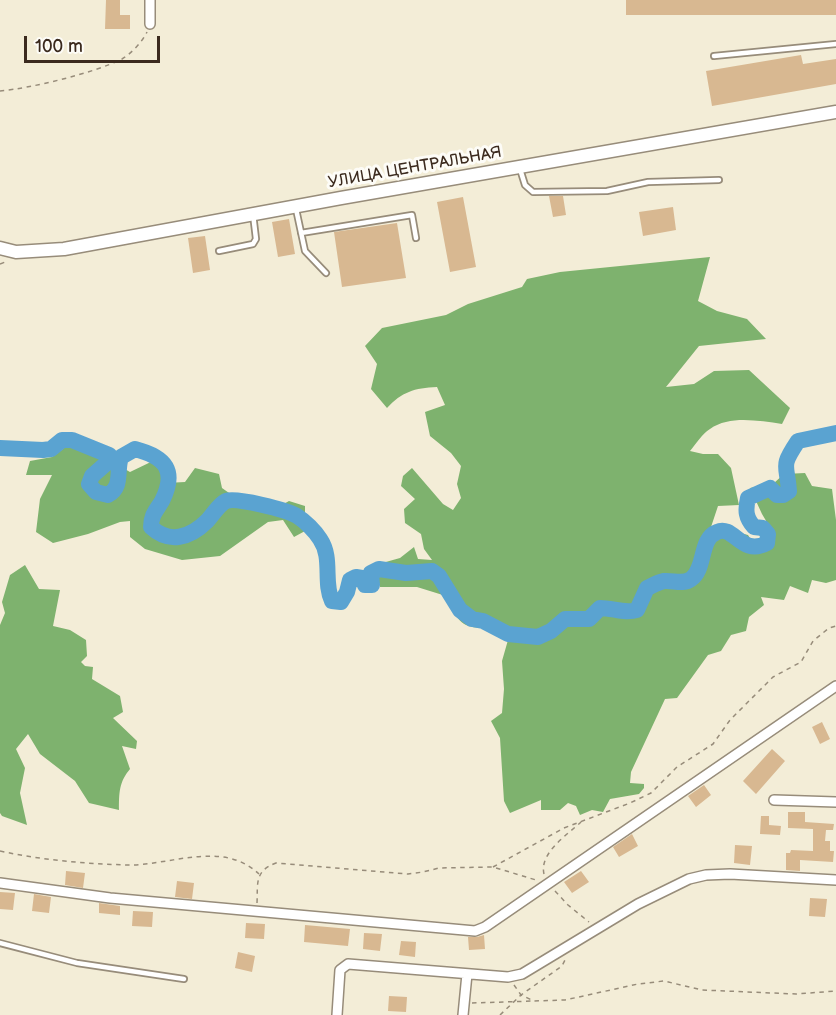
<!DOCTYPE html>
<meta charset="utf-8">
<style>
body{margin:0}
#map{position:relative;width:836px;height:1015px;overflow:hidden;background:#f3edd7;font-family:"Balsamiq Sans",sans-serif}
canvas{display:block}
.scale{position:absolute;left:24px;top:36px;width:136px;height:27px;box-sizing:border-box;border:3px solid #3b2a1e;border-top:0;padding-left:8px;font-size:18px;line-height:21px;white-space:nowrap;color:#3b2a1e;-webkit-text-stroke:4px #fdfcf7;paint-order:stroke}
</style>
<div id="map">
<canvas width="836" height="1015"></canvas>
<div class="scale">100 m</div>
</div>
<script>
const context = document.querySelector('canvas').getContext('2d');
context.lineJoin = 'round';
function fillPath(path, color) { context.fillStyle = color; context.fill(path, 'evenodd'); }
function strokePath(path, color, width, dash) { context.strokeStyle = color; context.lineWidth = width; context.lineCap = dash ? 'butt' : 'round'; context.setLineDash(dash || []); context.stroke(path); }
function drawText(font, color, halo, rows, align = 'center') {
  context.font = font + ' "Balsamiq Sans",sans-serif'; context.lineWidth = 6; context.setLineDash([]); context.textBaseline = 'middle'; context.strokeStyle = halo; context.fillStyle = color; for (const [text, x, y, turn = 0] of rows) {
    context.save(); context.translate(x, y); context.rotate((+turn || 0) * Math.PI / 180); context.textAlign = isNaN(turn) ? turn : align; if (halo) context.strokeText(text, 0, 0); context.fillText(text, 0, 0); context.restore();
  }
}
const forest = new Path2D(`
 M710,257L698,301L717,311L747,319L766,339L699,346L666,387L694,384L714,371L749,370L790,408L782,424C759,421 730,415 710,429C702,434 696,444 690,451L703,454H718L731,468L739,505L718,506L711,527V538L729,530L748,535L751,540L775,536L762,514L750,488L774,483L784,474L805,473L812,486L832,489L836,520V580L826,583L812,580L808,593L790,586L784,600L761,597L764,605L749,617L746,631L731,635L721,651L708,655L677,698L665,699L631,772L630,783L644,784V788L639,794L610,799L603,812L592,810L580,815L576,806L568,803L560,810H541V800L510,813L504,801L500,738L491,721L502,713L504,689L502,661L508,640L492,627C460,630 459,622 446,596L417,587H380L375,565L400,558L414,547L418,559L432,560L424,549L421,534L405,523L404,509L415,499L401,486L403,476L412,468L443,504L453,510L461,498L457,484L461,466L451,453L430,436L425,412L445,405L437,387C414,388 402,392 387,408L371,389L377,364L365,346L382,328L446,315L468,304L522,287L527,279L560,272Z
 M67,446L90,449L130,472L157,459L166,483L185,482L195,468L219,474L222,488L239,500L264,501L278,507L289,501L305,506V531L294,537L283,520L268,522L220,556L182,560L145,549L130,537V521L120,522L88,534L53,543L36,532L40,499L52,475H26L30,461L52,457Z
 M25,565L39,589L60,590L53,626L70,630L86,640L87,656L81,662L85,666L93,667L92,679L120,696L123,712L113,718L137,741L136,749L122,746L130,769C119,782 119,793 119,810L89,803L75,781L40,754L28,734L16,749L25,768L20,793L27,825L2,816L0,813V625L5,613L2,602L10,575Z`);
const river = new Path2D(`
 M0,448L43,450L51,449L62,440H72L109,455V461L92,476L89,484L96,492L108,495C123,487 116,471 121,457L135,449C166,457 177,471 162,501C156,511 151,515 151,527C169,544 190,538 207,521C213,515 218,505 226,501C236,497 287,510 297,516C305,521 315,531 320,539C333,558 323,582 332,601L341,602L347,592L350,580L356,577L362,578L365,585H372L371,573L379,569L406,573L432,571L439,576L460,610L472,619L483,621L508,634L538,637L551,631L565,619H589L600,608C613,608 625,614 637,610L647,588C652,586 658,582 664,581C673,580 683,585 691,579C706,569 699,539 717,532C734,524 741,557 767,543L768,534L763,528L754,527C746,518 745,511 748,498L770,488L777,495H783L789,491C787,463 780,468 798,441L836,433`);
const building = new Path2D(`
 M106,0H120V15H130V29H105Z
 M626,0H836V15H626Z
 M801,55L803,64L836,59V84L712,106L706,71Z
 M549,196H563L566,215L553,217Z
 M463,197L476,267L450,272L437,202Z
 M673,207L676,230L643,236L639,212Z
 M289,219L295,254L278,257L272,222Z
 M397,223L406,278L342,287L334,232Z
 M205,236L210,270L193,273L188,238Z
 M822,722L830,739L820,744L812,727Z
 M772,749L785,761L756,794L743,781Z
 M704,785L711,795L696,807L688,796Z
 M788,812H805V822L834,824L833,830H826L825,841H830V851H834L833,862L800,860V871L786,870V853H790L791,850L813,851V829L788,828Z
 M761,816H769V825L781,826L780,835L760,834Z
 M632,834L638,846L619,857L613,847Z
 M735,845L752,846L750,865L734,863Z
 M66,871L85,873L83,888L65,885Z
 M581,871L589,882L572,893L564,882Z
 M177,881L194,883L192,899L175,897Z
 M0,892L15,893L13,910L0,909Z
 M34,894L51,897L49,913L32,911Z
 M810,898L827,899L825,917L809,916Z
 M99,903L120,906V915L99,913Z
 M133,911L153,912L152,927L132,926Z
 M246,923L265,924L264,939L245,938Z
 M305,925L350,929L348,946L304,942Z
 M364,933L382,934L380,951L363,949Z
 M484,935L485,949L469,950L468,937H477Z
 M401,941L416,942L415,957L399,955Z
 M238,952L255,956L252,972L235,968Z
 M389,996L407,997L406,1012L388,1011Z`);
const path = new Path2D(`
 M0,91C32,88 94,73 122,59C132,53 142,42 147,32
 M0,264L8,261
 M0,851C42,860 86,864 129,865C172,865 223,840 259,874
 M493,867L564,828L630,803L651,793L677,767L713,744L730,720L773,677L801,662L813,641L829,628L836,626
 M544,874C539,853 567,835 581,822
 M555,891L568,905L589,922
 M257,903C258,884 254,871 276,863L408,874L423,872L439,868L493,867L536,880
 M514,985L521,995L534,1001L565,1000L638,984L664,981L702,990L796,994L836,991
 M472,1003L534,1001
 M500,1015L521,995L562,966L565,960`);
const lane = new Path2D(`
 M714,56L836,44
 M520,169L525,185L533,192L607,191L648,182L719,180
 M296,209L305,251L326,273
 M301,233L412,215L416,238
 M219,251L253,244L256,239L253,214
 M0,943L77,963L184,979`);
const street = new Path2D(`
 M150,0V24
 M774,800L836,802
 M0,883L110,898L475,931L485,927L836,686
 M337,1015L340,970L348,964L508,977L522,974L638,904L689,879L706,875L730,874L836,880
 M463,1015L467,974`);
const secondary = new Path2D(`
 M0,248L16,252L64,249L341,198L836,112`);
const streetNames = [
 ["УЛИЦА ЦЕНТРАЛЬНАЯ",415,168,-10]
];
fillPath(forest, '#7eb26e');
strokePath(river, '#5aa3d1', 16);
fillPath(building, '#d8b891');
strokePath(lane, '#978c7a', 8);
strokePath(street, '#978c7a', 12);
strokePath(secondary, '#978c7a', 15);
strokePath(path, '#978c7a', 1.5, [4.5, 4.5]);
strokePath(lane, '#fff', 4.5);
strokePath(street, '#fff', 9);
strokePath(secondary, '#fff', 12);
drawText('16px', '#3b2a1e', '#fdfcf7', streetNames);
</script>
